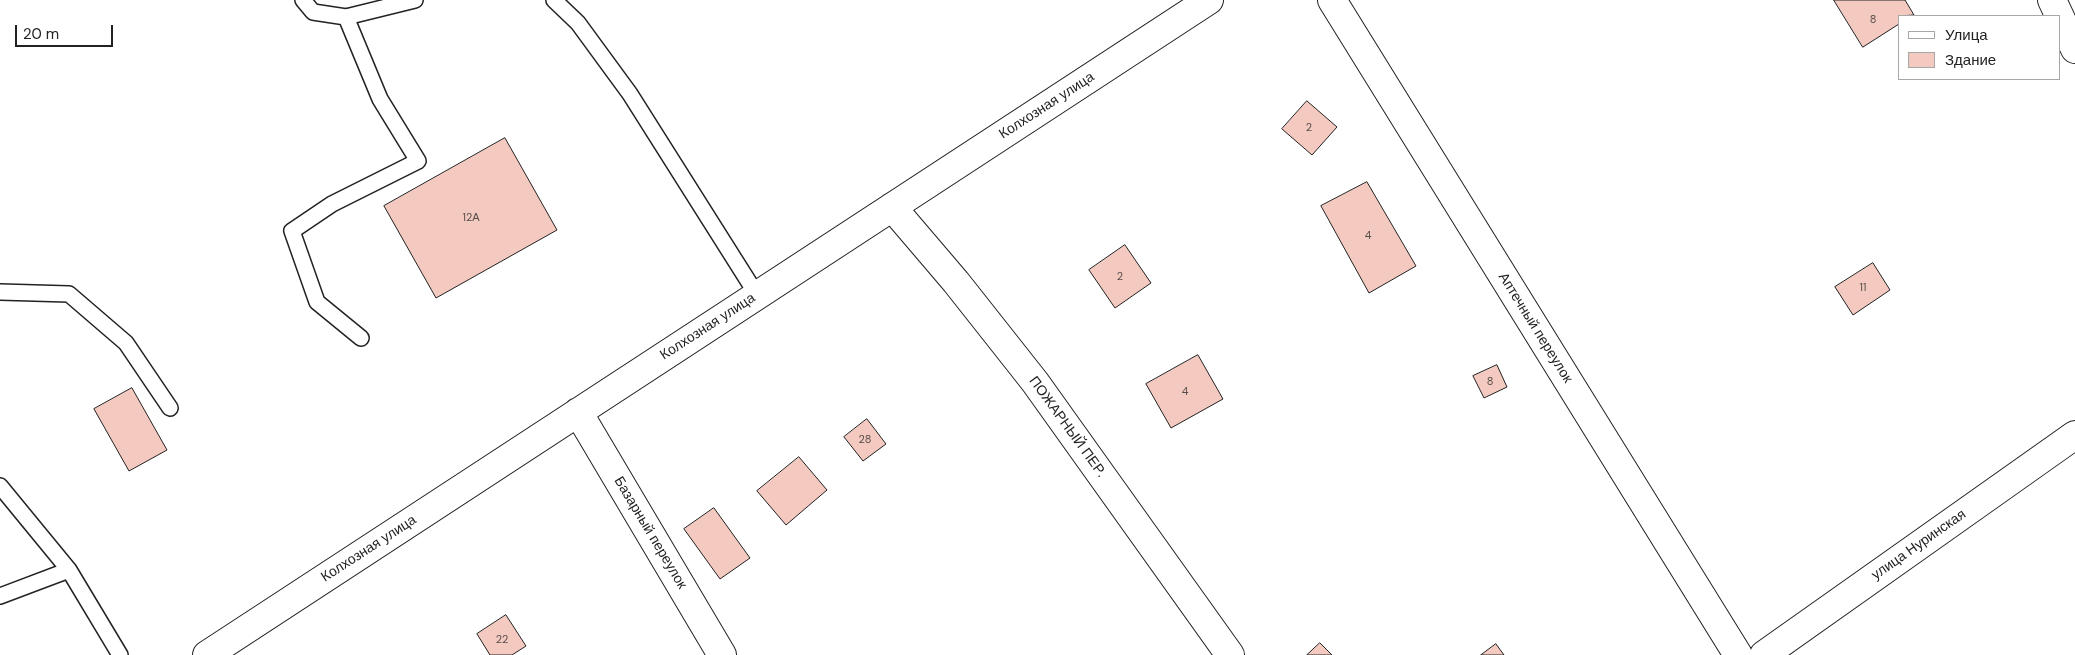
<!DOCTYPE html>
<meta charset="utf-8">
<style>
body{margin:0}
#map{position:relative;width:2075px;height:655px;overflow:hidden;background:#fff;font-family:"DM Sans",sans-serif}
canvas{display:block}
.legend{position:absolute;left:1898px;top:15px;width:162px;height:65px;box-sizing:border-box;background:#fff;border:1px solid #a7a7a7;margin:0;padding:6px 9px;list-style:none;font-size:15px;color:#222}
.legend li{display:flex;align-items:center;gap:10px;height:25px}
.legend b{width:25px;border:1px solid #a7a7a7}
.scale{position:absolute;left:15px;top:25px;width:98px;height:22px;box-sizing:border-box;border:2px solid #222;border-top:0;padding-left:6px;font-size:15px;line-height:18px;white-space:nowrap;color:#222;-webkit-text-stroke:4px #fff;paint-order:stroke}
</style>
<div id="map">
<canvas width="2075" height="655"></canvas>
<ul class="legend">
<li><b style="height:6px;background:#fff"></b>Улица</li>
<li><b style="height:14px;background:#f3c9c0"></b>Здание</li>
</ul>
<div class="scale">20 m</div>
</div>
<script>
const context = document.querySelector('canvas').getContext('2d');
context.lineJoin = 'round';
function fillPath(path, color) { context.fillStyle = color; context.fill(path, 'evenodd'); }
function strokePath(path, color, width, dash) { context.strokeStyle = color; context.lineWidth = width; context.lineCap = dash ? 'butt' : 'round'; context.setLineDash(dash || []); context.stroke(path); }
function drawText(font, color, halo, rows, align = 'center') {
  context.font = font + ' "DM Sans",sans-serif'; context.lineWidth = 4; context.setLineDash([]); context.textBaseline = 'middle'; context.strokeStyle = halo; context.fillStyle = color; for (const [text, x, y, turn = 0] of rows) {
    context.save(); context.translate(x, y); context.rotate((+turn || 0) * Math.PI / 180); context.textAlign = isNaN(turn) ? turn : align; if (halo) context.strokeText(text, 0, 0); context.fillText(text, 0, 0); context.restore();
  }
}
const building = new Path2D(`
 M1834,0H1905L1914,15L1899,16V24L1863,47Z
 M1307,101L1337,127L1312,155L1282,129Z
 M505,138L557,230L436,298L384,206Z
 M1367,182L1416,266L1369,293L1321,206Z
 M1125,245L1151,283L1115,308L1089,270Z
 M1873,263L1890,290L1853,315L1835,287Z
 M1198,355L1223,399L1171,428L1146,384Z
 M1497,365L1507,387L1484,398L1473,376Z
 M132,388L167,450L129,471L94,409Z
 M867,419L886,444L863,461L844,437Z
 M799,457L827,490L786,525L757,491Z
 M714,508L750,558L720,579L684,529Z
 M506,615L526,646L512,655H490L477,634Z
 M1320,643L1332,655H1307Z
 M1496,644L1504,655H1481Z`);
const lane = new Path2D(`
 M303,0L313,12L346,17L415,0
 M554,0L578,23L630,94L757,295
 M346,17L380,99L418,161L332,204L292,231L317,302L361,338
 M0,292L69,294L126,343L170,408
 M0,486L69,570L120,655
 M0,596L69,570`);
const street = new Path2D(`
 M1332,0L1738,655
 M2052,0L2075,49
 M892,207L956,282L1035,382L1230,655
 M578,412L722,655
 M207,655L1209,0
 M1764,655L2075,435`);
const numberNames = [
 ["8",1873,20],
 ["2",1309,128],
 ["12А",471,218],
 ["4",1368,236],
 ["2",1120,277],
 ["11",1863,288],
 ["8",1490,382],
 ["4",1185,392],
 ["28",865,440],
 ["22",502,640]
];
const streetNames = [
 ["Колхозная улица",1047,106,-33],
 ["Колхозная улица",708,327,-33],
 ["Аптечный переулок",1535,328,58],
 ["ПОЖАРНЫЙ ПЕР.",1067,427,54],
 ["Базарный переулок",650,533,59],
 ["улица Нуринская",1919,545,-35],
 ["Колхозная улица",369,549,-33]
];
fillPath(building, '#f3c9c0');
strokePath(building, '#222', 1);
strokePath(lane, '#222', 18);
strokePath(street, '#222', 30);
strokePath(lane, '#fff', 15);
strokePath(street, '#fff', 28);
drawText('11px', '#564c4a', null, numberNames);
drawText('14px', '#222', '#fff', streetNames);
</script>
